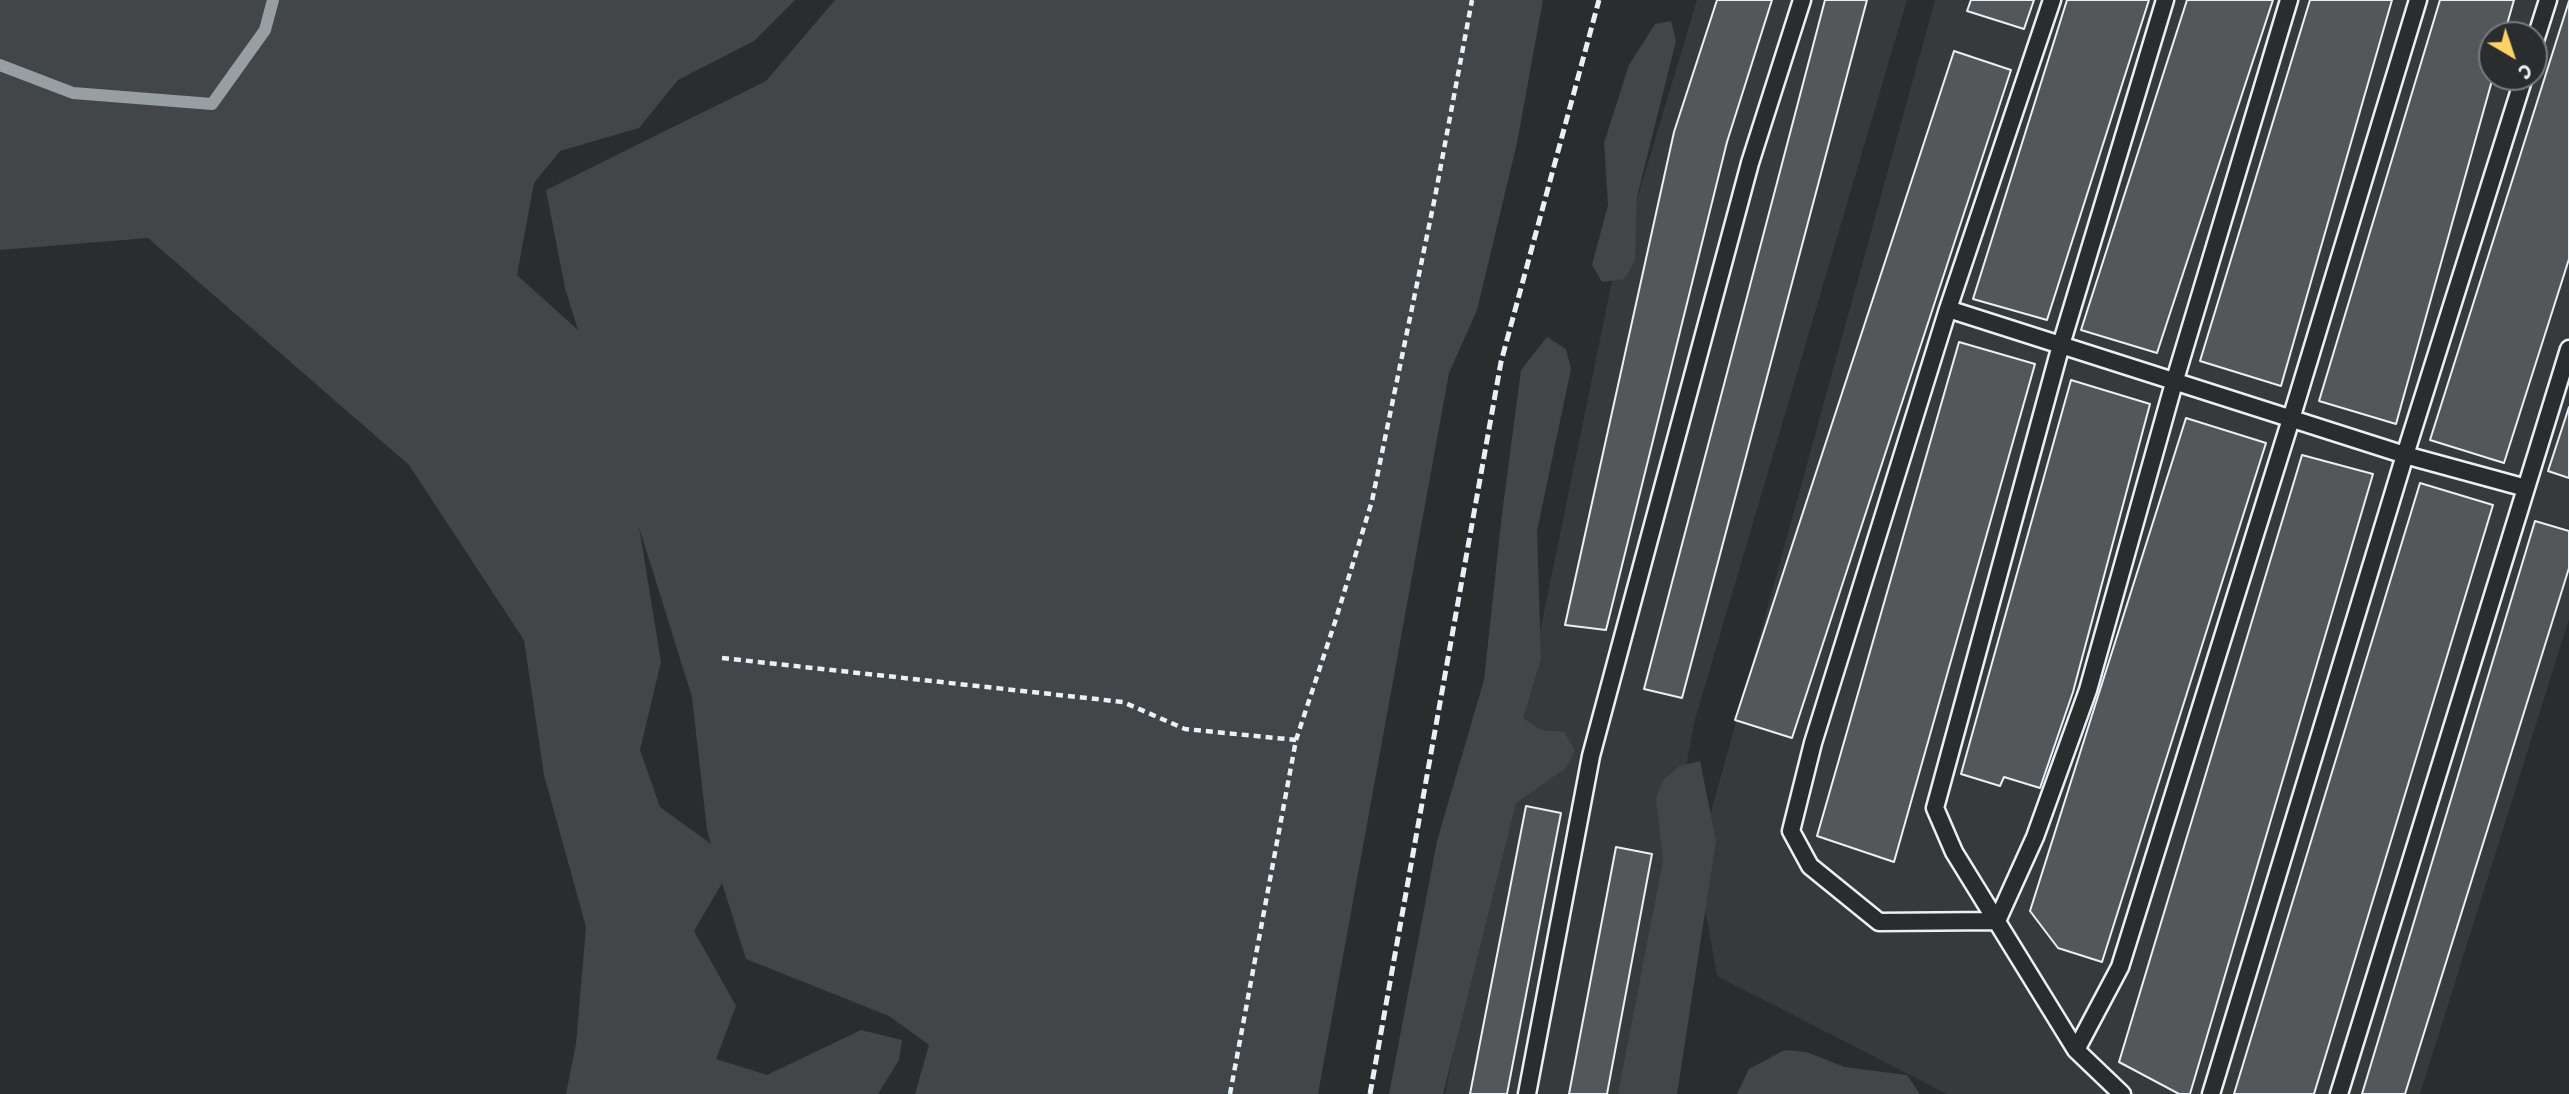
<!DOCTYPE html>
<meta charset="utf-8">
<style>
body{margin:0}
#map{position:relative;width:2569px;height:1094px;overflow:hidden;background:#2a2d2e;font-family:"Shantell Sans",sans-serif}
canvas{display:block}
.north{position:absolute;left:2478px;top:21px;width:70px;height:70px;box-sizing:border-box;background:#2a2d2e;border:2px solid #767b7f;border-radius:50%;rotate:141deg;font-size:19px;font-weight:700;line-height:28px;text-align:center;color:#e8f1f8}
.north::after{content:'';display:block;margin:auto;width:24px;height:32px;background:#ffd166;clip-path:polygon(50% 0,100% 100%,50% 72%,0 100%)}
</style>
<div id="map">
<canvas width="2569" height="1094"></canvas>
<div class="north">С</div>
</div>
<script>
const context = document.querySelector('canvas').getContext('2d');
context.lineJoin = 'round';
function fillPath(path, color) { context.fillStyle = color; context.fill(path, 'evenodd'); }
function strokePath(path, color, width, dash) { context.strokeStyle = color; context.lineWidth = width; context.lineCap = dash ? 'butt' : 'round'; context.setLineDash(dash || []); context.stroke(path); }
const built = new Path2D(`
 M1697,0H1907L1694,723L1626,1094H1445L1611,286Z
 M1935,0H2569V619L2420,1094H1947L1717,976L1697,863ZM2492,35H2534V77H2492Z`);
const green = new Path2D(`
 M0,0H795L754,41L678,80L639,128L560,151L534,183L517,275L578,330L565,288L546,190L766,81L835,0H1543L1517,143L1477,310L1449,373L1318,1094H915L929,1045L889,1016L746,959L722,883L694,931L736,1006L716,1059L767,1075L861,1030L902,1040L899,1060L878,1094H566L576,1044L586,927L544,775L524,640L409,465L148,238L0,250ZM639,527L692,697L707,830L711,844L660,807L640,750L661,662Z
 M1671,21L1676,41L1637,197L1635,261L1624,279L1602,282L1592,265L1608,205L1604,143L1629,65L1655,24Z
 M1547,337L1566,349L1571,369L1537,531L1541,659L1523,718L1541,730L1564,732L1575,750L1566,768L1516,803L1443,1094H1389L1437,841L1484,680L1502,514L1521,370Z
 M1700,761L1716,841L1677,1094H1618L1663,861L1656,798L1664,779L1680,766Z
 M1785,1050L1806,1052L1845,1067L1907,1075L1920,1094H1737L1749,1069Z`);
const stream = new Path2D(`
 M0,65L73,93L212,104L265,30L273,0`);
const building = new Path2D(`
 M1717,0H1772L1727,142L1606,630L1565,625L1674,132Z
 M1825,0H1867L1682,698L1644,689Z
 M1971,0H2034L2024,29L1967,11Z
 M2067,0H2149L2047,320L1973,299Z
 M2187,0H2273L2157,353L2081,330Z
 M2310,0H2392L2281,386L2200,361Z
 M2440,0H2514L2504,35H2492L2493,77L2396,424L2319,401Z
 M2569,1V259L2504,463L2430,440Z
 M1954,51L2011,70L1792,738L1735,720Z
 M1959,342L2035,364L1894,862L1817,836Z
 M2071,380L2150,404L2073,692L2040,788L2004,777L2000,786L1961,774Z
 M2569,407V478L2548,471Z
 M2186,418L2266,443L2102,962L2058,948L2030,911Z
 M2302,455L2373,474L2190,1094H2179L2119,1062Z
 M2420,483L2493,505L2314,1094H2234Z
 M2535,521L2569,531V568L2405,1094H2362Z
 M1526,806L1561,813L1507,1094H1470Z
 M1616,847L1652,854L1607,1094H1569Z`);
const path = new Path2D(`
 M722,658L1123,702L1185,729L1296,740
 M1230,1094L1296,740L1335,622L1372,501L1435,197L1472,0`);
const service = new Path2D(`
 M2052,0L1948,309L1813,743L1791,831L1810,866L1879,922L1997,921L2035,837L2088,690L2174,383L2289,0
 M2534,44L2548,0
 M1948,309L2405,455L2526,488
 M2076,1050L2120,967L2291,419L2418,0
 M1527,1094L1591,756L1750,163L1802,0
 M2122,1094L2076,1050L1954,852L1935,808L2061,345L2165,0
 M2211,1094L2405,455L2524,77
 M2339,1094L2569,349`);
const rail = new Path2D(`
 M1370,1094L1501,362L1599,0`);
fillPath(built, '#363a3b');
fillPath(green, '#424648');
strokePath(stream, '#989fa3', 12);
fillPath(building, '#535759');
strokePath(building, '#e8f1f8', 2);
strokePath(service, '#e8f1f8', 21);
strokePath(path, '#e8f1f8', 4.5, [7, 5]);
strokePath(service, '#2a2d2e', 16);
strokePath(rail, '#e8f1f8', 5, [10, 5]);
</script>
